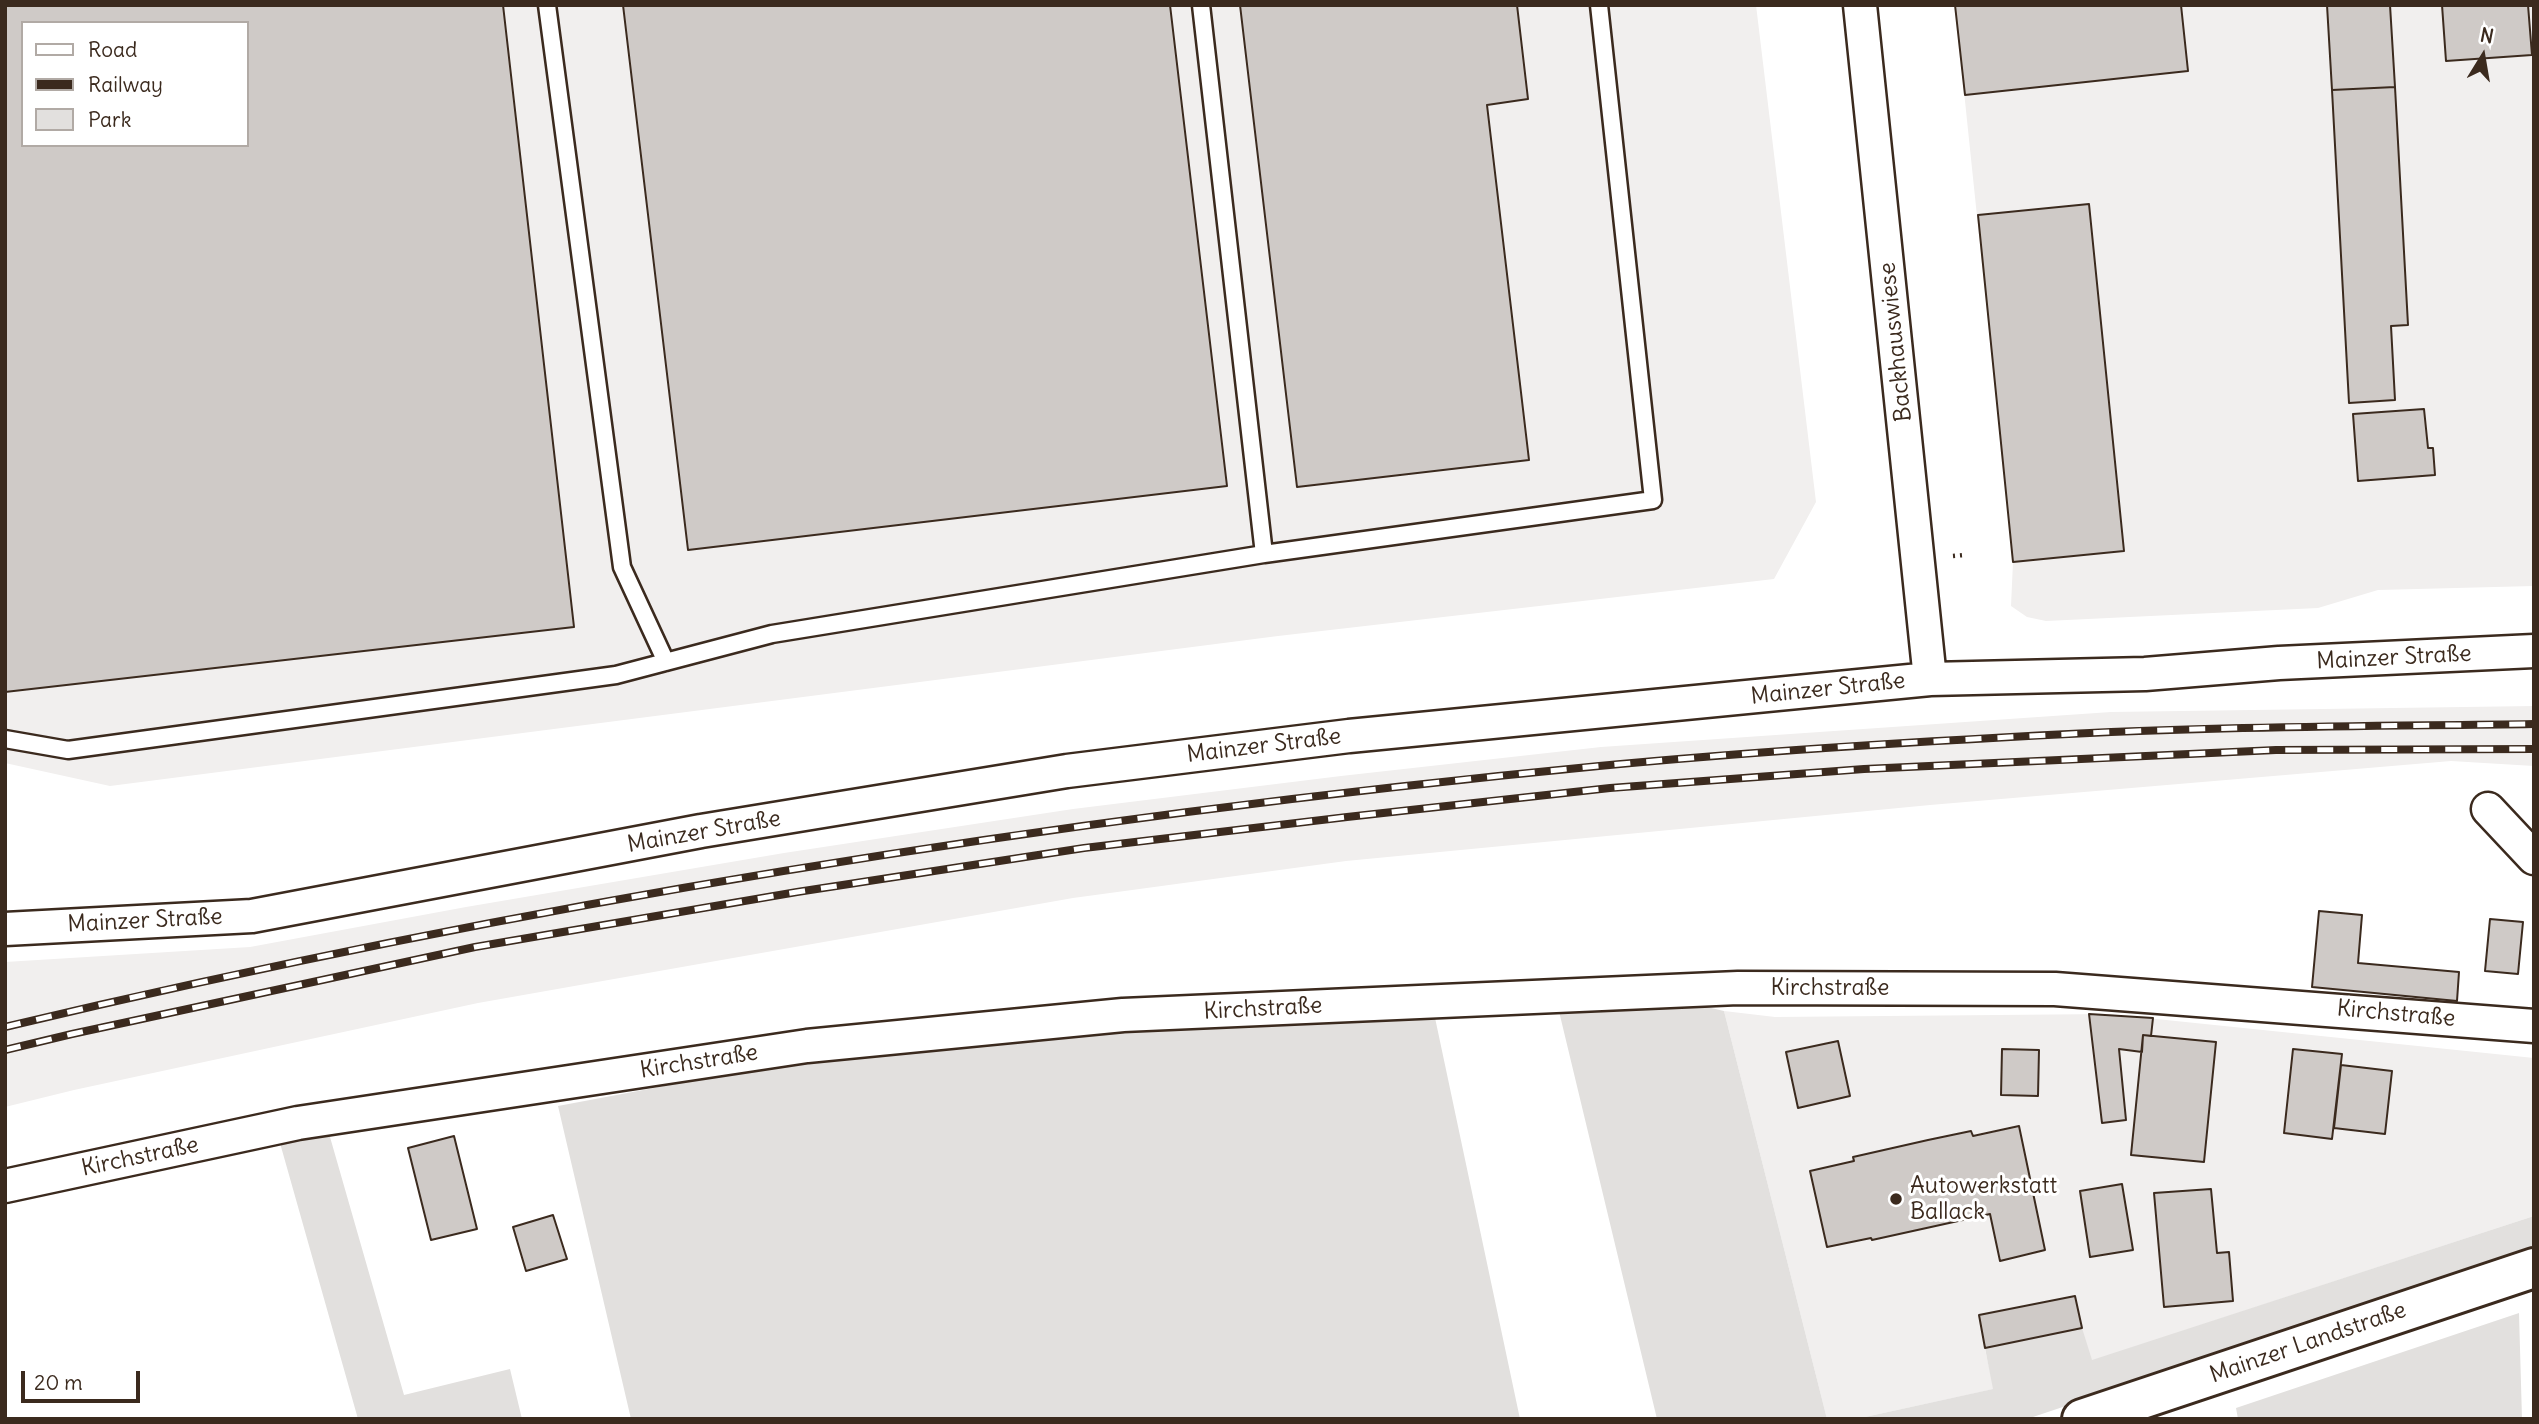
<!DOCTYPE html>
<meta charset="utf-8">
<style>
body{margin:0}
#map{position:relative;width:2539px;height:1424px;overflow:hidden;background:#fff;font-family:Delius,sans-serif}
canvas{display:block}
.frame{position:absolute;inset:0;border:7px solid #3b2a1e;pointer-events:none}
.legend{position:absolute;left:21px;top:21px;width:228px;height:126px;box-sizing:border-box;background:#fff;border:2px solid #b1aaa5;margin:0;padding:9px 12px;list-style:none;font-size:21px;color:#3b2a1e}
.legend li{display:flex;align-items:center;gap:14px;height:35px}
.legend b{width:35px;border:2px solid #b1aaa5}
.north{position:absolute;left:2448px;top:21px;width:70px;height:70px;-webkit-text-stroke:5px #fff;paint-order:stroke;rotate:11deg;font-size:19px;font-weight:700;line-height:28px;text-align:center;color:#3b2a1e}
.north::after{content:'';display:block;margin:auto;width:24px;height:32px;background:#3b2a1e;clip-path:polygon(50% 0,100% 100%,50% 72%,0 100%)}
.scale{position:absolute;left:21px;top:1371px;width:119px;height:32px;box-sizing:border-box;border:4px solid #3b2a1e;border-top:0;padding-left:9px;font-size:21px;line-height:24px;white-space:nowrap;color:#3b2a1e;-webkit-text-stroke:5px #fff;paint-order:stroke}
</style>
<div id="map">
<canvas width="2539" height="1424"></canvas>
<div class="frame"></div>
<ul class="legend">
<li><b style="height:9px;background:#fff"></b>Road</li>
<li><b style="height:9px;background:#3b2a1e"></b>Railway</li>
<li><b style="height:19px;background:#e2e0de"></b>Park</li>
</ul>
<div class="north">N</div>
<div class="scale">20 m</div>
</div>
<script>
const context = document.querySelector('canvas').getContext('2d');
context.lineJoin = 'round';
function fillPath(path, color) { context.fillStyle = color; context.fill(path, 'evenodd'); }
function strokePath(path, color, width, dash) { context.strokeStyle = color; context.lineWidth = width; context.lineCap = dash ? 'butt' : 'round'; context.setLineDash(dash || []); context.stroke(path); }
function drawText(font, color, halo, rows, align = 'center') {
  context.font = font + ' Delius,sans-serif'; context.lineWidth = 6; context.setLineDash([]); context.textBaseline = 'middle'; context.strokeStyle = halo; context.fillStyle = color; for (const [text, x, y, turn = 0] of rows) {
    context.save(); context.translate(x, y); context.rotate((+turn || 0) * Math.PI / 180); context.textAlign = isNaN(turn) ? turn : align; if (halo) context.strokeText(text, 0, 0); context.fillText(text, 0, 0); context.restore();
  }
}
const built = new Path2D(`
 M5,5H1756L1816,502L1774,579L1278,636L110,786L5,763ZM23,23H247V145H23Z
 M1955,5H2534V586L2378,590L2318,608L2046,621L2027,617L2011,606L2013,562Z
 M2534,706V766L2451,761L1930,805L1346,861L1073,898L478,1003L74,1090L5,1107V962L250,947L466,907L784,853L1073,809L1341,776L1601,747L2111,712Z
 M1724,1011L1775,1017L2108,1014L2534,1058V1216L2091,1361L1985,1349L1994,1389L1856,1419H1827Z`);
const green = new Path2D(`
 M1677,1000L1724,1011L1827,1419H1657L1557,1003Z
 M1434,1013L1520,1419H631L558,1106L819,1057L1121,1028Z
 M278,1136L330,1137L404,1395L510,1369L522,1419H358Z
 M2534,1216V1249L2027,1419H1856L1993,1389L1985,1348L2082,1328L2092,1360Z
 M2519,1313L2522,1419H2238L2236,1408Z`);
const building = new Path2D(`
 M5,5H503L574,627L5,692ZM23,23H247V145H23Z
 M623,5H1170L1227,486L688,550Z
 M1240,5H1517L1528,99L1487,105L1529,460L1297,487Z
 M1955,5H2181L2188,71L1965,95Z
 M2327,5H2390L2395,87L2332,90Z
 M2442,5H2528L2532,55L2446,61Z
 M2395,87L2408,325L2391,326L2395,400L2349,403L2332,90Z
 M2089,204L2124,551L2013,562L1978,215Z
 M2424,409L2428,448H2433L2435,475L2358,481L2353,414Z
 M2319,911L2362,915L2358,963L2459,972L2457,1001L2312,987Z
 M2490,919L2523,922L2518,974L2485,971Z
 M2089,1014L2153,1018L2151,1036L2143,1035L2142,1052L2119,1049L2126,1120L2102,1123Z
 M2143,1035L2216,1042L2204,1162L2131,1155Z
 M1838,1041L1850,1096L1798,1108L1786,1052Z
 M2002,1049L2039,1050L2038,1096L2001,1095Z
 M2293,1049L2342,1054L2332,1139L2284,1133Z
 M2341,1065L2392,1071L2385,1134L2334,1128Z
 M2019,1126L2045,1250L2000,1261L1990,1214L1872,1240L1871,1238L1827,1247L1810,1171L1854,1161L1853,1157L1928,1140L1971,1131L1973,1136Z
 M454,1136L477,1229L431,1240L408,1148Z
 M2122,1184L2133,1250L2090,1257L2080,1191Z
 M2211,1189L2217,1253L2229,1252L2233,1301L2164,1307L2154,1193Z
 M553,1215L567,1259L526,1271L513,1227Z
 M2075,1296L2082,1328L1985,1348L1979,1315Z`);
const path = new Path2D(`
 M1953,556L1964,555`);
const service = new Path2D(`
 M547,5L622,567L666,662
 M1201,5L1264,554
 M5,739L68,750L616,675L772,634L1264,554L1653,500L1599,5`);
const minor = new Path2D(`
 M1860,5L1930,679
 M2488,809L2534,858
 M5,929L252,916L701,831L1067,771L1349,736L1930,679L2145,674L2279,663L2534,651
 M5,1186L298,1123L807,1046L1123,1015L1738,988L2055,989L2534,1026`);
const secondary = new Path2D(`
 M2082,1419L2534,1268`);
const rail = new Path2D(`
 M5,1027C529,902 1063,817 1599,766C1769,750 1940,740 2111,732C2251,726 2393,726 2534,724
 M5,1050L72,1034L475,947L797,892L1084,848L1347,817L1610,788L1864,769L2276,750L2534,749`);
const markers = [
 [1896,1199,7,"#3b2a1e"]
];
const streetNames = [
 ["Backhauswiese",1896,342,-96],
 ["Mainzer Straße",2394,658,-3],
 ["Mainzer Straße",1828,689,-6],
 ["Mainzer Straße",1264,746,-7],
 ["Mainzer Straße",704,832,-10],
 ["Mainzer Straße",145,921,-3],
 ["Kirchstraße",1830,988],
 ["Kirchstraße",1263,1009,-3],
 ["Kirchstraße",2396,1014,5],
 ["Kirchstraße",699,1062,-9],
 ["Kirchstraße",140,1157,-12],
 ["Mainzer Landstraße",2308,1343,-19]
];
const poiNames = [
 ["Autowerkstatt",1910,1186],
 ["Ballack",1910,1212]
];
fillPath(built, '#f1efee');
fillPath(green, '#e2e0de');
fillPath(building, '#cfcac7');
strokePath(building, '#3b2a1e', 2);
strokePath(service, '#3b2a1e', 21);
strokePath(minor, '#3b2a1e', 37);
strokePath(secondary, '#3b2a1e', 44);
strokePath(path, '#3b2a1e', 4.5, [2, 5]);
strokePath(service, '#fff', 16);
strokePath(minor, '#fff', 32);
strokePath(secondary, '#fff', 38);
strokePath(rail, '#3b2a1e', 8);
strokePath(rail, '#fff', 5, [16]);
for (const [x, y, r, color] of markers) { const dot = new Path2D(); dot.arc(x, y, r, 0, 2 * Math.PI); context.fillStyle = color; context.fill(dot); strokePath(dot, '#fff', 2.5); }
drawText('23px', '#3b2a1e', '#fff', streetNames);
drawText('23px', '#3b2a1e', '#fff', poiNames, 'left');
</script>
